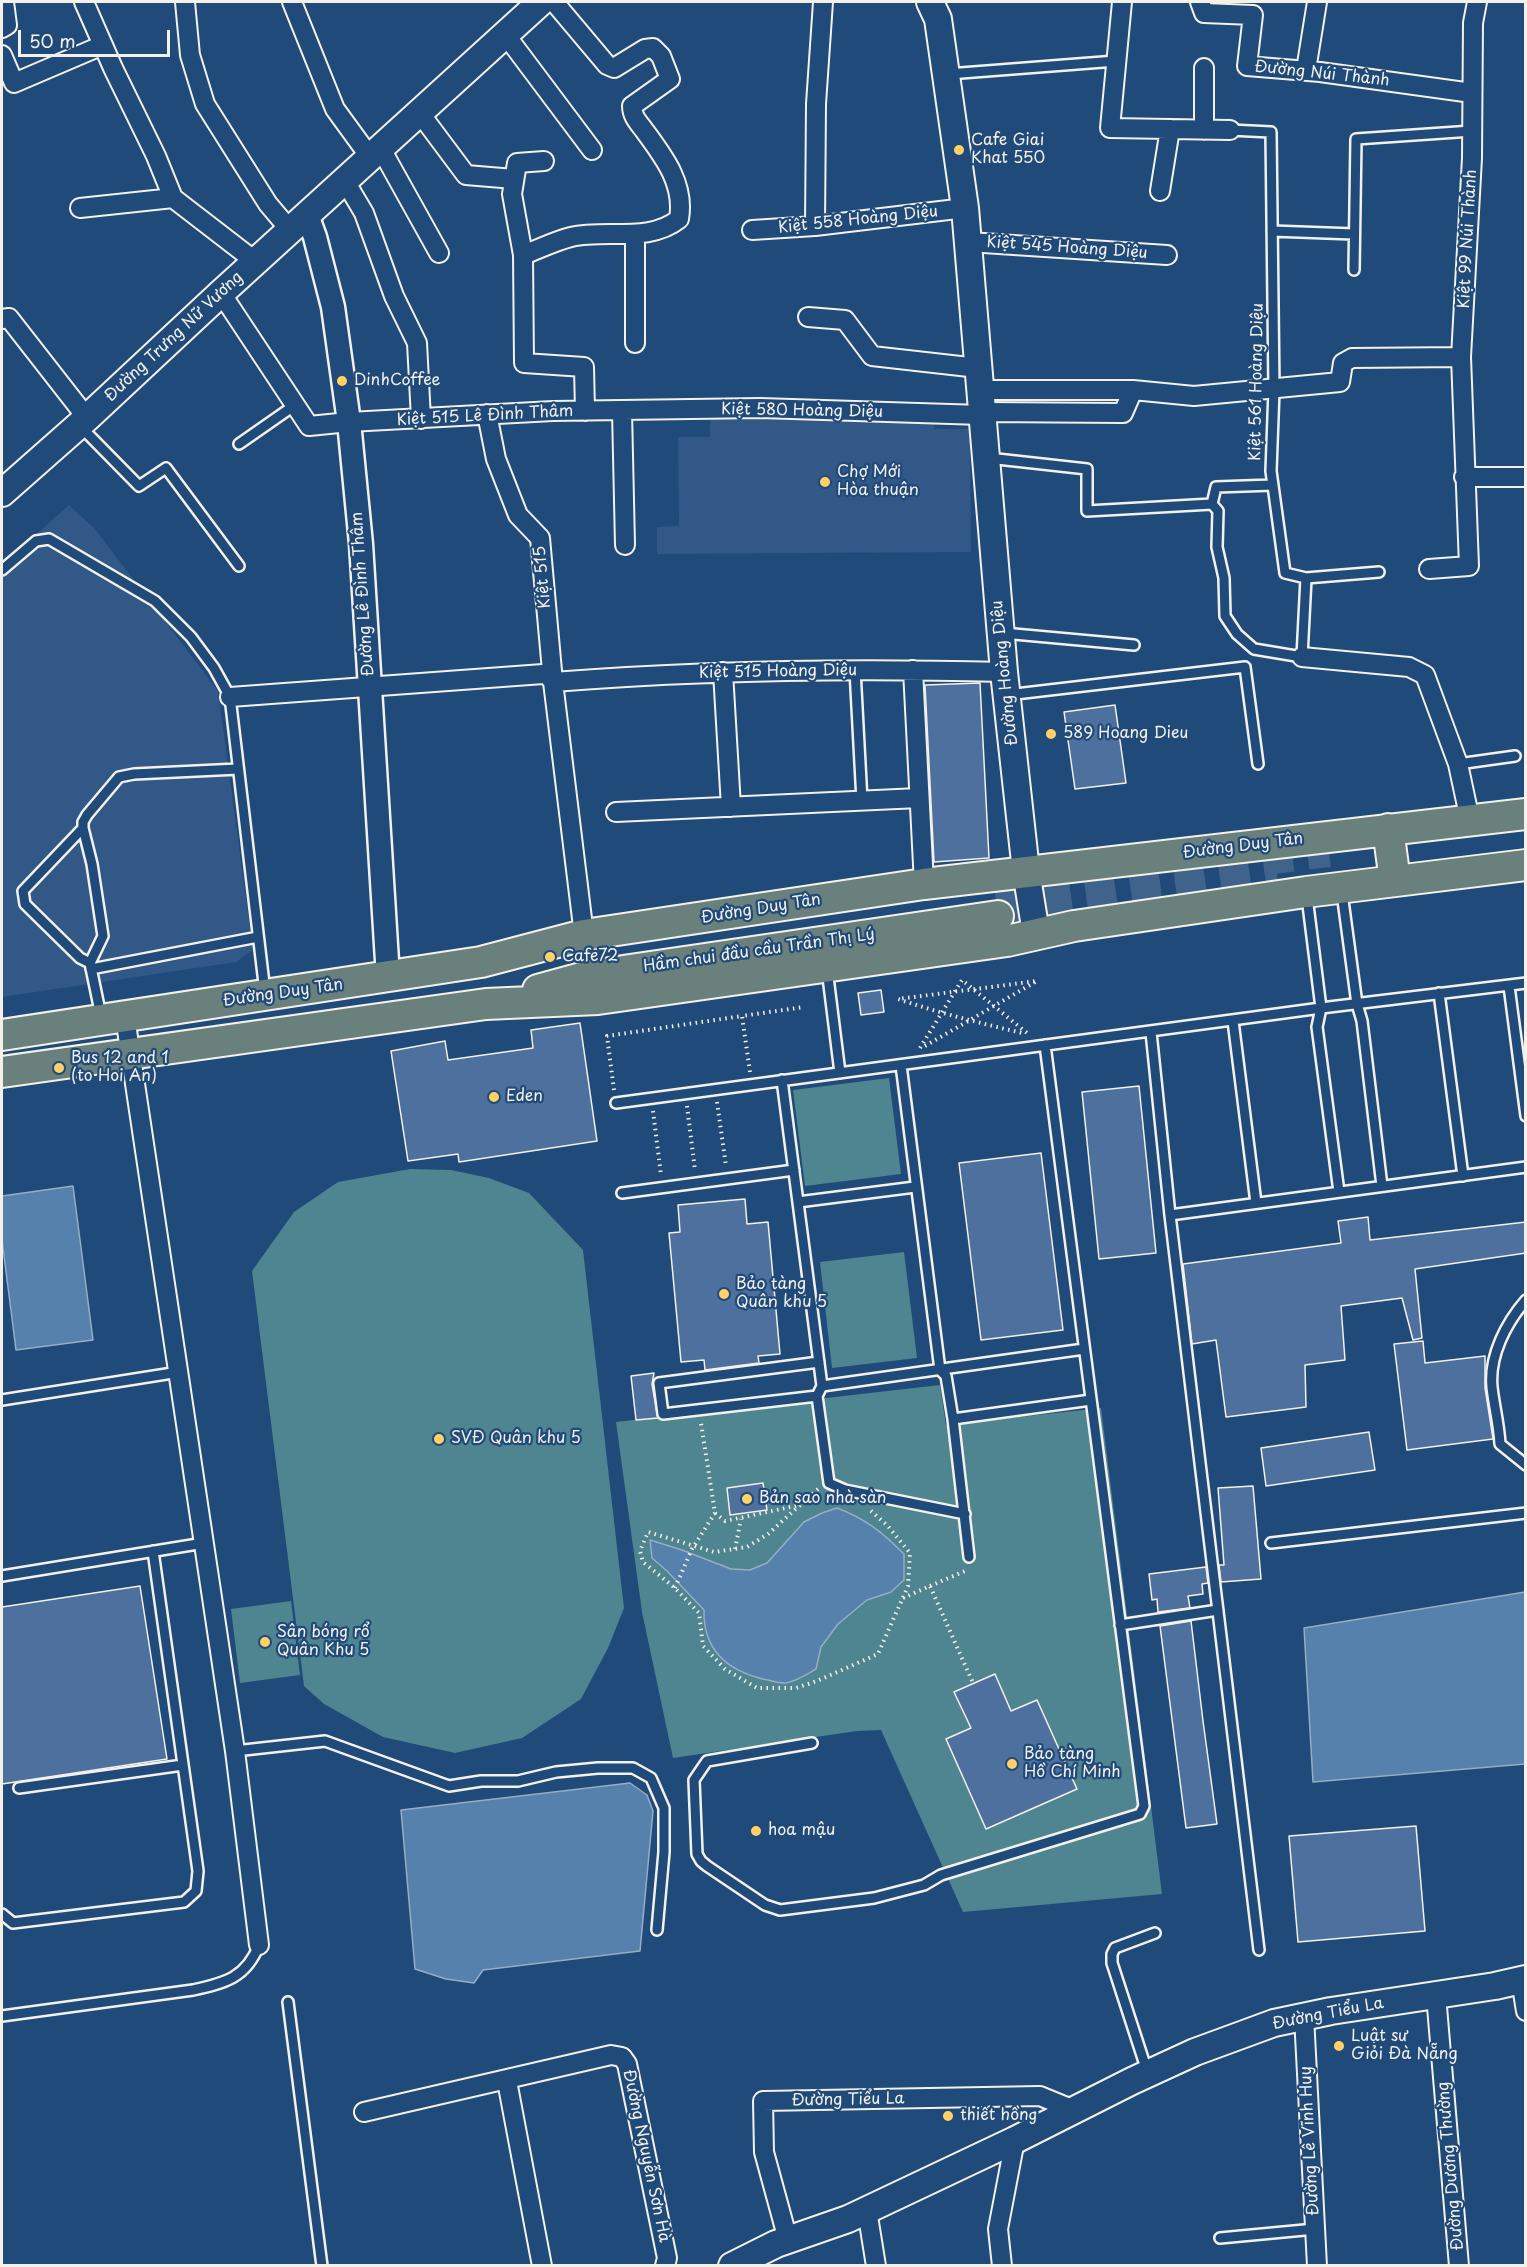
<!DOCTYPE html>
<meta charset="utf-8">
<style>
body{margin:0}
#map{position:relative;width:1527px;height:2267px;overflow:hidden;background:#1f4a7a;font-family:"Playpen Sans",sans-serif}
canvas{display:block}
.frame{position:absolute;inset:0;border:3px solid #f4f1e8;pointer-events:none}
.scale{position:absolute;left:18px;top:30px;width:152px;height:27px;box-sizing:border-box;border:3px solid #f4f1e8;border-top:0;padding-left:8px;font-size:18px;line-height:21px;white-space:nowrap;color:#f4f1e8;-webkit-text-stroke:4px #1f4a7a;paint-order:stroke}
</style>
<div id="map">
<canvas width="1527" height="2267"></canvas>
<div class="frame"></div>
<div class="scale">50 m</div>
</div>
<script>
const context = document.querySelector('canvas').getContext('2d');
context.lineJoin = 'round';
function fillPath(path, color) { context.fillStyle = color; context.fill(path, 'evenodd'); }
function strokePath(path, color, width, dash) { context.strokeStyle = color; context.lineWidth = width; context.lineCap = dash ? 'butt' : 'round'; context.setLineDash(dash || []); context.stroke(path); }
function drawText(font, color, halo, rows, align = 'center') {
  context.font = font + ' "Playpen Sans",sans-serif'; context.lineWidth = 4.5; context.setLineDash([]); context.textBaseline = 'middle'; context.strokeStyle = halo; context.fillStyle = color; for (const [text, x, y, turn = 0] of rows) {
    context.save(); context.translate(x, y); context.rotate((+turn || 0) * Math.PI / 180); context.textAlign = isNaN(turn) ? turn : align; if (halo) context.strokeText(text, 0, 0); context.fillText(text, 0, 0); context.restore();
  }
}
const built = new Path2D(`
 M934,418V429H970L971,552L657,554V527L679,526L678,437H710V419Z
 M69,505L95,529L218,691L253,950L236,962L2,997V565Z`);
const green = new Path2D(`
 M889,1078L901,1174L805,1186L793,1090Z
 M410,1169L451,1170L489,1178L529,1193L583,1250L624,1608L608,1648L581,1699L522,1738L455,1753L383,1737L324,1704L304,1686L252,1271L294,1212L338,1182Z
 M904,1252L917,1358L832,1368L820,1262Z
 M940,1385L946,1425L1101,1408L1162,1894L963,1912L881,1730L857,1731L673,1758L642,1612L616,1422Z
 M291,1601L300,1675L240,1683L231,1609Z`);
const water = new Path2D(`
 M73,1186L93,1340L16,1350L2,1240V1196Z
 M837,1508C866,1519 882,1532 904,1554V1580L891,1592L867,1600L838,1624L821,1647L816,1669C806,1675 797,1681 786,1683C779,1684 770,1680 763,1679C726,1670 703,1649 704,1610L667,1571L652,1558L650,1540L682,1550L731,1569L750,1570L767,1563L804,1522L822,1513Z
 M1525,1592V1764L1313,1782L1304,1628Z
 M630,1783L647,1795L653,1811L640,1951L483,1970L474,1983L446,1979L415,1969L401,1810Z`);
const building = new Path2D(`
 M980,683L989,858L934,862L925,685Z
 M1115,705L1126,783L1075,789L1064,712Z
 M881,990L884,1012L861,1015L858,993Z
 M580,1023L597,1141L459,1162L458,1154L408,1161L391,1051L445,1041L448,1060L533,1048L531,1030Z
 M1139,1086L1156,1253L1099,1259L1082,1092Z
 M1041,1153L1063,1330L981,1340L959,1163Z
 M745,1199L747,1224L768,1222L780,1354L758,1356L759,1363L705,1370L704,1360L681,1362L669,1233L680,1232L678,1205Z
 M1368,1217L1370,1240L1526,1222V1253L1415,1269L1422,1338L1413,1340L1402,1298L1341,1306L1345,1360L1305,1365L1306,1407L1226,1417L1216,1340L1192,1344L1183,1264L1341,1243L1338,1221Z
 M1423,1341L1425,1363L1485,1356V1388L1493,1439L1407,1450L1394,1344Z
 M654,1373L652,1384L658,1418L636,1420L631,1376Z
 M1369,1432L1375,1470L1266,1486L1261,1448Z
 M763,1483L767,1510L730,1515L727,1488Z
 M1253,1486L1261,1579L1221,1582L1219,1565H1224L1218,1488Z
 M1206,1567L1208,1583L1202,1584L1203,1594L1188,1596L1190,1608L1158,1612L1157,1599L1152,1600L1149,1574Z
 M140,1586L167,1759L2,1784V1607Z
 M1191,1621L1203,1721L1217,1824L1186,1828L1160,1626Z
 M995,1674L1011,1711L1037,1700L1077,1789L986,1829L946,1739L971,1728L954,1692Z
 M1416,1826L1425,1931L1298,1942L1289,1836Z`);
const primaryTunnel = new Path2D(`
 M995,894L1329,852
 M998,916L1278,882`);
const path = new Path2D(`
 M925,1046L1037,981L898,999C939,1013 980,1023 1022,1033
 M920,1048L962,980L1027,1033
 M750,1072L742,1016L804,1007
 M614,1090L607,1036L742,1016
 M717,1102L726,1166
 M687,1106L695,1170
 M653,1111L661,1175
 M818,1489L768,1534L747,1547L714,1552L648,1532L640,1551L643,1562L675,1588L699,1613L703,1646L725,1669L757,1688H796L817,1681L878,1654L908,1586L910,1553L887,1525L870,1510
 M715,1513L725,1521L800,1505
 M735,1549L741,1519
 M930,1586L965,1571
 M675,1588L692,1549L715,1513L701,1423
 M903,1598L930,1586L973,1683`);
const service = new Path2D(`
 M948,74L1116,61
 M1272,231L1354,234
 M1354,270L1356,139L1472,131
 M81,427L139,486L166,468L239,566
 M239,444L295,405
 M988,458L1087,469V511L1212,504L1218,511L1217,547L1224,578L1225,616L1237,634L1254,649L1302,657L1306,578L1285,573L1271,471L1274,390L1271,132L1230,130
 M1212,504L1216,487L1273,485
 M2,570L36,541L49,539L155,601L191,637L214,668L230,697L265,992
 M1306,578L1379,572
 M1003,633L1134,645
 M855,670L862,801
 M1007,695L1245,667L1258,764
 M1458,764L1515,756
 M83,828L23,891L25,904L80,958L90,963L101,1016
 M1342,893L1357,1004L1362,1021L1382,1186
 M1307,897L1321,1008L1317,1027L1339,1192
 M90,963L103,936L92,864L83,828V822L87,815L119,777L134,774L238,769
 M91,969L258,937
 M827,969L840,1073
 M1509,986L1526,1116
 M1439,993L1463,1176
 M1233,1021L1256,1203
 M1151,1032L1170,1215L1259,1950
 M901,1065L940,1370L946,1376L953,1419L969,1557
 M782,1080L822,1386L817,1396L829,1483L845,1490L965,1514
 M616,1103L1321,1008L1526,983
 M622,1193L794,1170
 M798,1202L915,1187
 M1170,1215L1526,1167
 M1526,1300C1506,1323 1489,1356 1492,1387C1494,1406 1499,1424 1500,1444L1526,1465
 M822,1386L1084,1349
 M817,1396L663,1414L659,1383L819,1362
 M2,1400L179,1372
 M953,1419L1091,1400
 M1271,1543L1526,1513
 M2,1576L204,1543
 M1120,1625L1218,1610
 M812,1743L707,1761L694,1780L697,1854L701,1861L707,1866L765,1905L780,1910L788,1909L874,1898L924,1885L941,1875L1140,1814L1144,1806L1045,1045
 M235,1751L325,1741L449,1786L481,1781H518L556,1772L598,1768H633L651,1778L664,1808V1852L657,1930
 M19,1788L183,1765
 M2,1914L13,1923L184,1902L196,1891L198,1871L153,1551
 M288,2002L322,2266
 M2,2016L193,1990C225,1983 246,1978 259,1945
 M1147,2071L1112,1963V1954L1115,1948L1155,1933
 M1220,2238L1315,2229`);
const minor = new Path2D(`
 M84,2L113,68L156,156L173,198L256,262
 M185,2L190,55L205,104L268,204L290,230
 M292,2L335,109L370,157
 M1122,2L1110,128L1230,130
 M1200,2L1204,13L1253,15L1247,66L1320,72L1472,93
 M2,28L7,25L4,2
 M505,34L592,150
 M2,55L14,83L103,45
 M1204,68V130
 M1306,70L1317,2
 M419,112L466,175L514,179
 M380,147L439,253
 M544,161L517,163L512,194L523,255L524,363L584,367L585,411
 M345,181L364,213L394,296L417,343L421,419
 M1160,191L1170,129
 M80,208L173,198
 M815,226L816,104L823,2
 M752,230L815,226L965,208
 M635,234V343
 M968,242L1167,255
 M523,255C539,249 555,241 571,237C606,229 649,243 679,219C685,184 664,157 644,130C638,122 632,116 632,106L670,79L661,56L653,48L645,49L614,68L607,65L554,2
 M221,293L309,426L349,422L553,411L760,408L982,415
 M808,317L845,320L872,356L978,368
 M2,319L9,318L87,418
 M980,390H1133
 M622,411L625,545
 M982,412L1123,413L1133,390L1194,396L1340,382L1343,363L1352,358L1461,357
 M487,414L496,459L518,515L540,538L553,682L584,935
 M1464,477H1526
 M1429,569L1469,566L1461,357L1472,158L1473,23L1477,2
 M1302,657L1409,667L1425,675L1458,764L1470,820
 M913,670L924,884
 M723,672L731,807
 M553,682C703,670 854,668 1004,672
 M230,697L543,674L548,675L553,682
 M616,812L919,798
 M125,1017L235,1751L259,1945
 M1521,1980L1526,2011
 M1436,1995L1459,2266
 M1304,2016L1317,2266
 M507,2081L542,2266
 M364,2112L611,2055L622,2057L627,2064L667,2258L665,2266
 M867,2210L876,2266
 M788,2240L764,2152L763,2101L1040,2096L1074,2110
 M1002,2266L998,2229L1015,2140`);
const tertiary = new Path2D(`
 M307,215L315,237L333,307L349,422L361,544L388,977`);
const secondary = new Path2D(`
 M930,2L938,19L965,208L1004,672L1026,871L1036,933
 M2,493L87,418L221,293L541,2
 M732,2266L776,2244L848,2219L1015,2140L1132,2081L1195,2052L1274,2023L1331,2011L1495,1986L1526,1979`);
const primary = new Path2D(`
 M1388,829L1395,881
 M538,990L589,976L998,916
 M2,1035L481,962L584,935L924,884L1526,814
 M2,1072L486,1004L598,999L1007,941L1074,926L1306,892L1526,865`);
const markers = [
 [959,150,6,"#ffd166"],
 [342,381,6,"#ffd166"],
 [825,482,6,"#ffd166"],
 [1051,734,6,"#ffd166"],
 [550,957,6,"#ffd166"],
 [59,1068,6,"#ffd166"],
 [494,1097,6,"#ffd166"],
 [724,1294,6,"#ffd166"],
 [439,1439,6,"#ffd166"],
 [747,1499,6,"#ffd166"],
 [265,1642,6,"#ffd166"],
 [1012,1764,6,"#ffd166"],
 [756,1831,6,"#ffd166"],
 [1339,2046,6,"#ffd166"],
 [948,2116,6,"#ffd166"]
];
const streetNames = [
 ["Đường Núi Thành",1322,74,6],
 ["Kiệt 558 Hoàng Diệu",858,220,-6],
 ["Kiệt 99 Núi Thành",1468,239,-87],
 ["Kiệt 545 Hoàng Diệu",1067,248,4],
 ["Đường Trưng Nữ Vương",174,337,-43],
 ["Kiệt 561 Hoàng Diệu",1257,382,-89],
 ["Kiệt 580 Hoàng Diệu",802,411,1],
 ["Kiệt 515 Lê Đình Thâm",485,416,-3],
 ["Kiệt 515",543,577,-95],
 ["Đường Lê Đình Thâm",363,594,-94],
 ["Kiệt 515 Hoàng Diệu",778,672,-1],
 ["Đường Hoàng Diệu",1005,673,-96],
 ["Đường Duy Tân",1243,846,-7],
 ["Đường Duy Tân",761,909,-9],
 ["Hầm chui đầu cầu Trần Thị Lý",759,951,-8],
 ["Đường Duy Tân",283,993,-8],
 ["Đường Tiểu La",1328,2014,-11],
 ["Đường Tiểu La",848,2100,-1],
 ["Đường Lê Vĩnh Huy",1310,2141,-93],
 ["Đường Nguyễn Sơn Hà",646,2156,78],
 ["Đường Dương Thường",1451,2166,-95]
];
const poiNames = [
 ["Cafe Giai",971,141],
 ["Khat 550",971,159],
 ["DinhCoffee",354,381],
 ["Chợ Mới",837,473],
 ["Hòa thuận",837,491],
 ["589 Hoang Dieu",1063,734],
 ["Cafe72",562,957],
 ["Bus 12 and 1",71,1059],
 ["(to Hoi An)",71,1077],
 ["Eden",506,1097],
 ["Bảo tàng",736,1285],
 ["Quân khu 5",736,1303],
 ["SVĐ Quân khu 5",451,1439],
 ["Bản sao nhà sàn",759,1499],
 ["Sân bóng rổ",277,1633],
 ["Quân Khu 5",277,1651],
 ["Bảo tàng",1024,1755],
 ["Hồ Chí Minh",1024,1773],
 ["hoa mậu",768,1831],
 ["Luật sư",1351,2037],
 ["Giỏi Đà Nẵng",1351,2055],
 ["thiết hồng",960,2116]
];
fillPath(built, '#315887');
fillPath(green, '#4f8491');
fillPath(water, '#5581ac');
strokePath(water, '#95aec4', 1.5);
fillPath(building, '#4e709f');
strokePath(building, '#f4f1e8', 1.5);
strokePath(primaryTunnel, '#3f638a', 30, [30, 15]);
strokePath(service, '#f4f1e8', 14);
strokePath(minor, '#f4f1e8', 22);
strokePath(tertiary, '#f4f1e8', 27);
strokePath(secondary, '#f4f1e8', 30);
strokePath(primary, '#f4f1e8', 34);
strokePath(path, '#f4f1e8', 4, [1.5, 4.5]);
strokePath(service, '#1f4a7a', 9);
strokePath(minor, '#1f4a7a', 18);
strokePath(tertiary, '#1f4a7a', 22);
strokePath(secondary, '#1f4a7a', 26);
strokePath(primary, '#6a807c', 30);
for (const [x, y, r, color] of markers) { const dot = new Path2D(); dot.arc(x, y, r, 0, 2 * Math.PI); context.fillStyle = color; context.fill(dot); strokePath(dot, '#1f4a7a', 2); }
drawText('16px', '#f4f1e8', '#1f4a7a', streetNames);
drawText('16px', '#f4f1e8', '#1f4a7a', poiNames, 'left');
</script>
